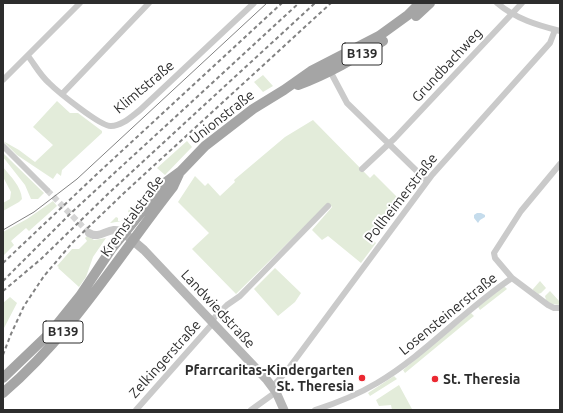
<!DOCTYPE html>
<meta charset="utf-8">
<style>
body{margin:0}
#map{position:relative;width:563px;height:413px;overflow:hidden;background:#fff;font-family:Ubuntu,sans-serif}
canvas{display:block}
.frame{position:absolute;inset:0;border:4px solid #2d2d2d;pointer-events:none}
</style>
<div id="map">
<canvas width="563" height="413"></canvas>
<div class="frame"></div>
</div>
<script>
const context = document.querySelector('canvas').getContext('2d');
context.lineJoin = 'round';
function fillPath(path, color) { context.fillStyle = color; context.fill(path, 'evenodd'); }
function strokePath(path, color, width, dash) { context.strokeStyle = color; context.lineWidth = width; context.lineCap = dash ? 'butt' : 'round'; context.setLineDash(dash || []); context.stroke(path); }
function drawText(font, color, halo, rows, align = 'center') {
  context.font = font + ' Ubuntu,sans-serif'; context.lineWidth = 4; context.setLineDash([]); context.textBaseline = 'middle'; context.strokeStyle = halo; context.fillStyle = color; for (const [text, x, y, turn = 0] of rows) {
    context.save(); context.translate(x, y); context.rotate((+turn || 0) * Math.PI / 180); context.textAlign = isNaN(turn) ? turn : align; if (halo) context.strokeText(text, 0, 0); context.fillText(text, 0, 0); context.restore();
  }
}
const green = new Path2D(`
 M263,75L273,86L263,92L254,82Z
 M57,101L70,113H78L102,131V133L62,170L61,176L57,173L53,179L17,155L3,141L19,150L35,162L53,145L33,127Z
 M313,120L370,178L374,174L400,200L372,239L376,243L361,263L328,236L322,240L312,230L332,207L328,203L236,294L192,249L209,233L178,202L195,176L205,186L208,183L220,196L235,182L234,180L285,137Z
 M187,141L192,147L165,175L157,168Z
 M3,153L44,193L38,199H31L25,185L3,157Z
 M3,167C11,177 21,186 22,199L19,202L3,211V203L10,199L11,192L3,177Z
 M53,201L57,206L29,231L26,228L11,241L14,245L3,256V232L27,219Z
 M129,209L132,211L135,210C127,221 123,221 110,223L116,217L118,218V221H121L131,214L128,212Z
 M87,236L94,240L106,238L93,257L86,277L79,287L58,268L59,267L57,266L72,249H79L87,241L85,238Z
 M275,268L301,293L295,302L278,316L254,289Z
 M540,281L546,288L541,293L538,294L533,290V289Z
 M503,287H505L507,289L480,310L478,307Z
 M550,291L560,302V305L551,304L546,300L545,296Z
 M10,297L17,303L3,330V303Z
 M471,313L474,316L405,373L403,370Z
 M394,376L397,379L370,396L368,393Z
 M399,385L412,409L392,410L391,405L379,406L376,400Z`);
const water = new Path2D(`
 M477,213H481L485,215V217L480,220L478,223L474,218V215Z`);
const minorTunnel = new Path2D(`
 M47,190L89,233`);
const minor = new Path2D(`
 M497,3C516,19 537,25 560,31
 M28,56C35,65 40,75 49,83C57,91 101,127 111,126C122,126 132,116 140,110L254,3
 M330,71L347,103L427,181
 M3,80L80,3
 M62,94L149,3
 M3,146L47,190
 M362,169L395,138L522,3
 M512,278L548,305L554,308H560
 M211,321L227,305L240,296L328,206
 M272,387L286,372L432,175L550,43L555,30
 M136,410L213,323
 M251,410L276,392
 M315,410C337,403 357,395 377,383C426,354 465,309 512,278L495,258L494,253L521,211L560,164`);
const tertiary = new Path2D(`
 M89,233C102,241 109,223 124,233`);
const secondary = new Path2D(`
 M124,233L144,250L267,380L276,392L284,410`);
const primary = new Path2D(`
 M416,16L430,3
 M298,85C328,74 355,58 383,41
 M3,378L51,332L80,296L112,248L166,182L181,171L205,146L253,109L284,90L311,71L379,36L408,15L420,3
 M3,393C71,335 118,257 173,187L179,174`);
const tram = new Path2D(`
 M3,230L34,212L77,179L267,3`);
const rail = new Path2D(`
 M3,263L97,174L282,3
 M3,281L71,213L299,3
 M3,291L41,259L110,192L315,3
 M3,355L11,334L24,306L44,276L73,242L124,193L331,3`);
const markers = [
 [362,378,4,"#eb2831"],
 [435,379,4,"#eb2831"]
];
const shields = [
 [362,54,40],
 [63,332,40]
];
const shieldNames = [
 ["B139",362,54],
 ["B139",63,332]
];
const streetNames = [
 ["Grundbachweg",447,65,-47],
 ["Klimtstraße",144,87,-40],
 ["Unionstraße",222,117,-38],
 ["Pollheimerstraße",401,198,-52],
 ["Kremstalstraße",132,216,-54],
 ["Landwiedstraße",218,309,47],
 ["Losensteinerstraße",448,314,-39],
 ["Zelkingerstraße",165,359,-48]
];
const poiNames = [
 ["Pfarrcaritas-Kindergarten",354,370],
 ["St. Theresia",354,386],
 ["St. Theresia",443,379,"left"]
];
fillPath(green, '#e3ecda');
fillPath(water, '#c5dcec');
strokePath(minorTunnel, '#d5d5d5', 6, [6, 3]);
strokePath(minor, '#cacaca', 6);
strokePath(tertiary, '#cacaca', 8);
strokePath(secondary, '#b7b7b7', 9);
strokePath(primary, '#a5a5a5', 10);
strokePath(tram, '#828282', 1);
strokePath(rail, '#828282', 2, [4, 3]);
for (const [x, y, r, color] of markers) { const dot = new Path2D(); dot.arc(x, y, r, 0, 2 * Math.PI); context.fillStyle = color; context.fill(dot); strokePath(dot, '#fff', 1.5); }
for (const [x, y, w] of shields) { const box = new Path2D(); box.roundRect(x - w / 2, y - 11, w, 22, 3); context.fillStyle = '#fff'; context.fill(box); strokePath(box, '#2d2d2d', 1); }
drawText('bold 13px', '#2d2d2d', null, shieldNames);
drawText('14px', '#2d2d2d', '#fff', streetNames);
drawText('bold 14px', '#2d2d2d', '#fff', poiNames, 'right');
</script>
